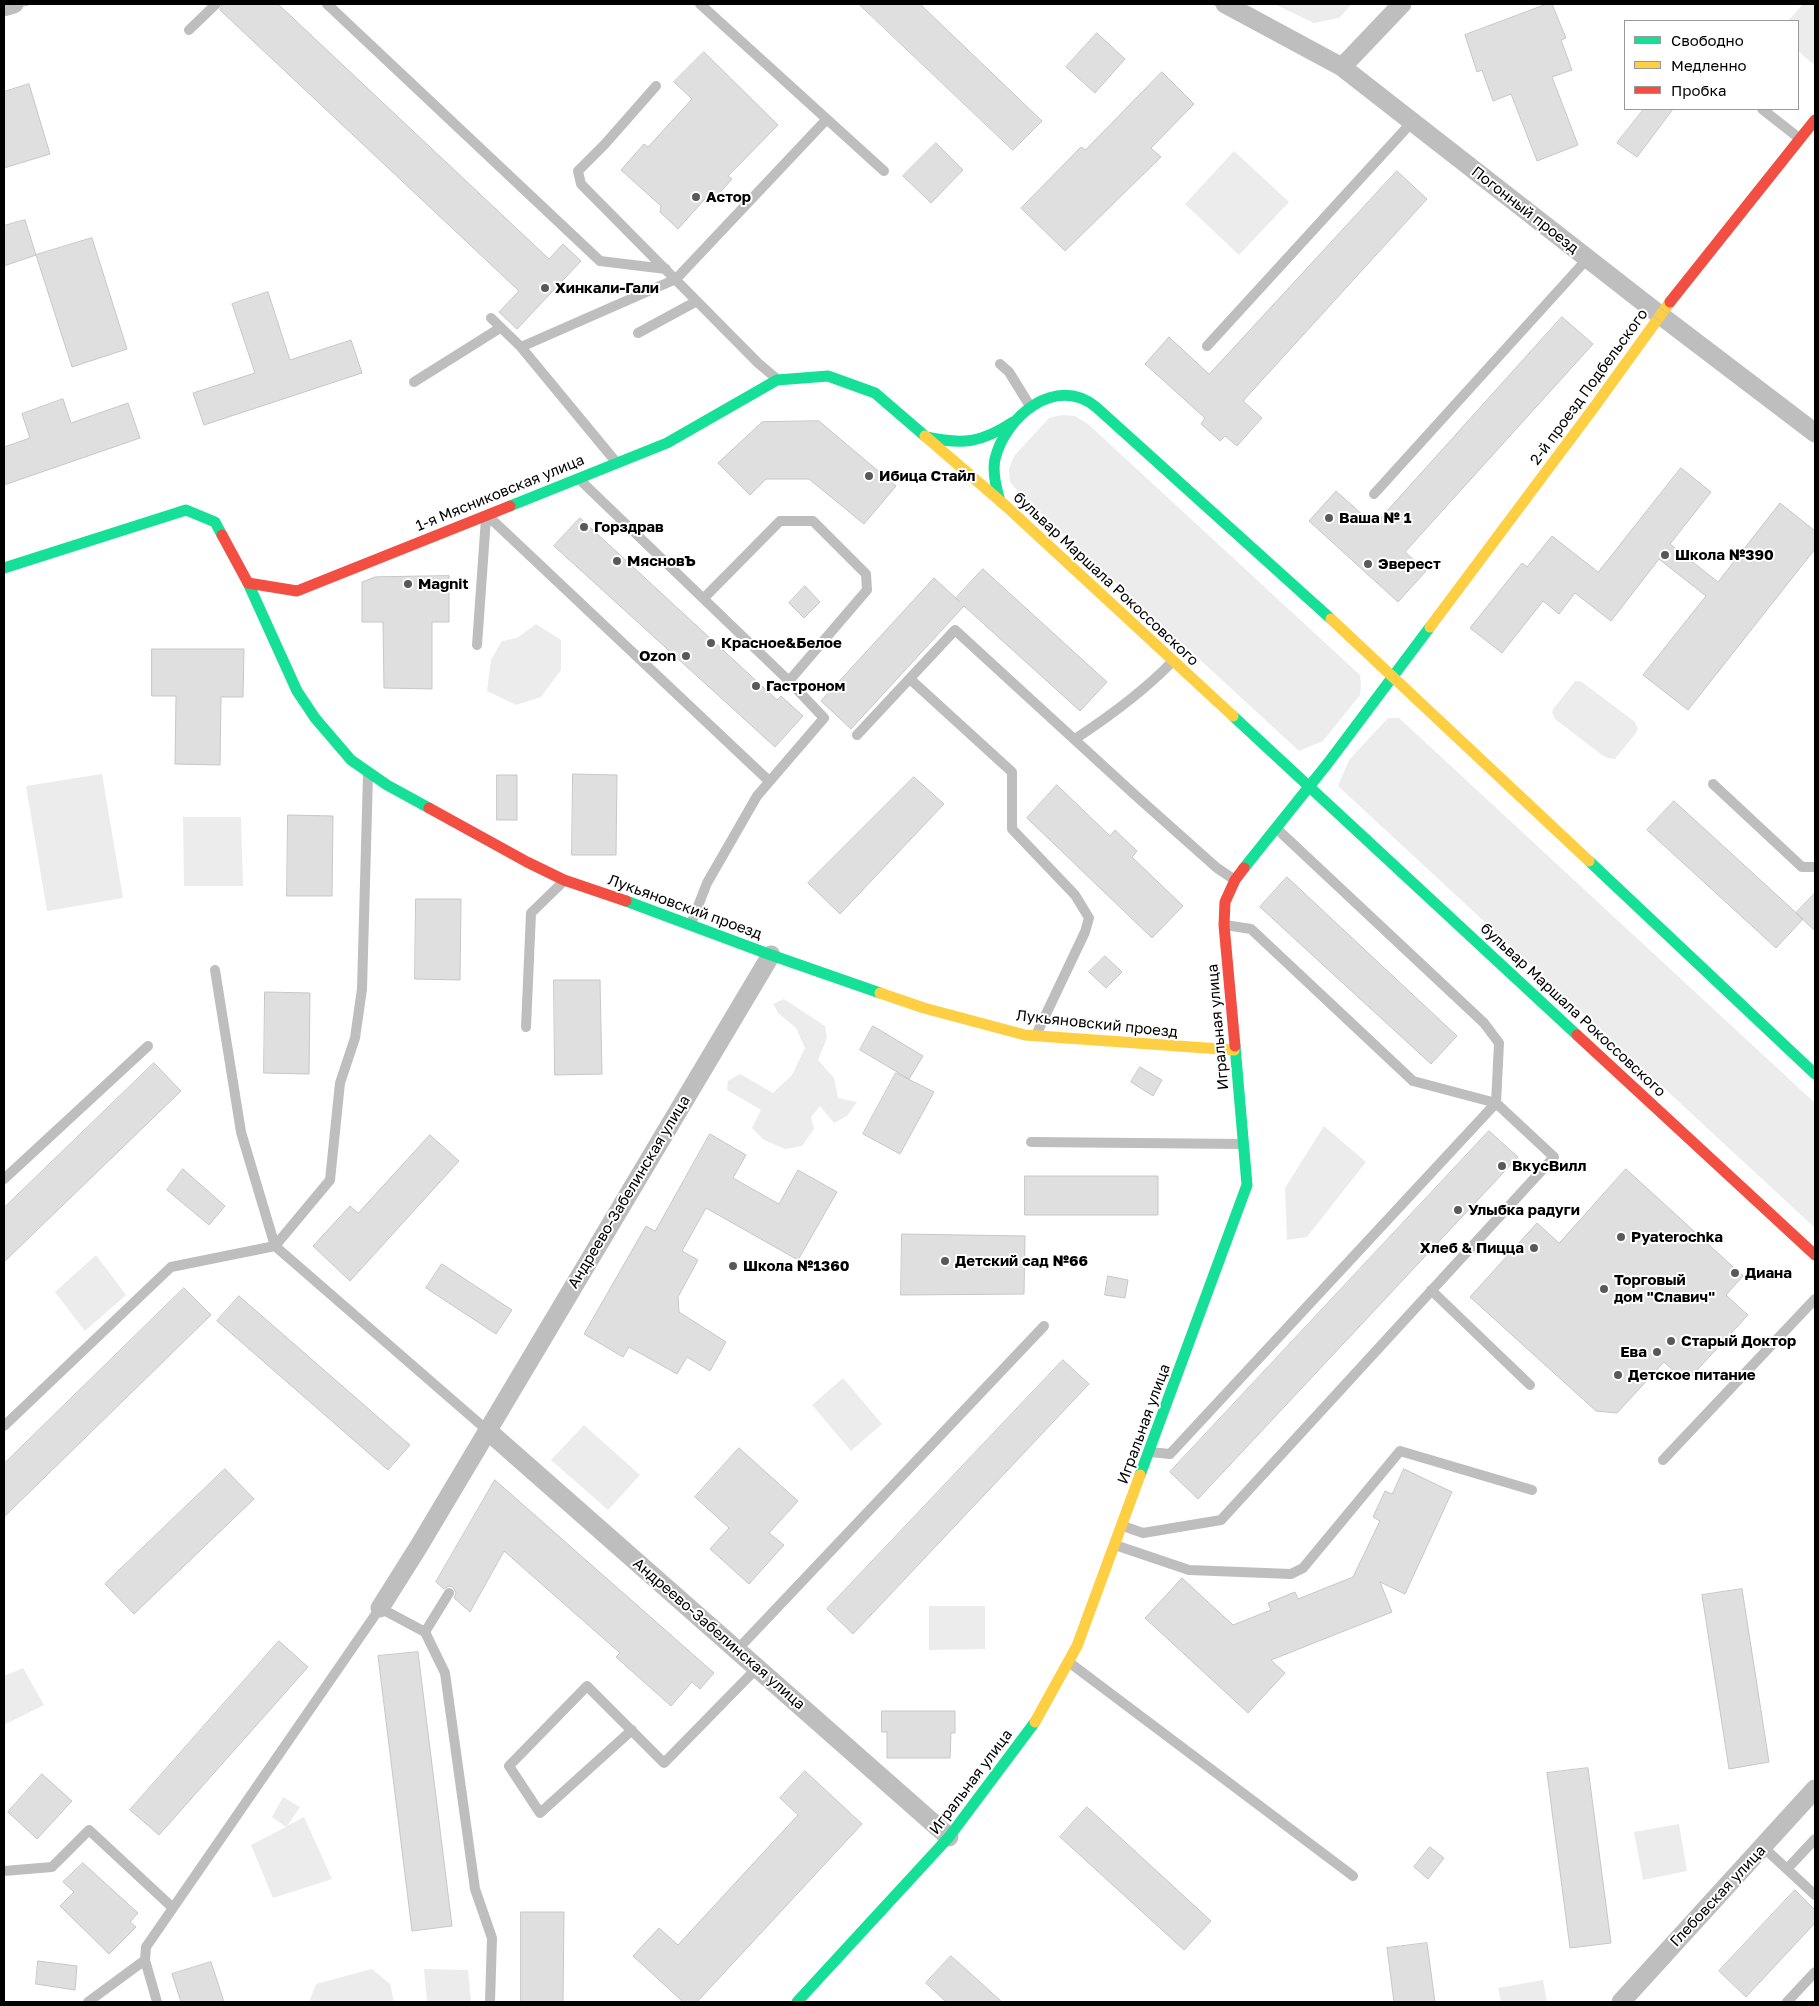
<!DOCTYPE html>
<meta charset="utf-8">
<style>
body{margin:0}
#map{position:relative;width:1819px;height:2006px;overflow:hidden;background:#fff;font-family:"Golos Text",sans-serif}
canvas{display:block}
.frame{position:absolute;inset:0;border:5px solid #000;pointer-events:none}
.legend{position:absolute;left:1624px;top:20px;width:175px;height:90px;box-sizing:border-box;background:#fff;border:1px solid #999;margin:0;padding:6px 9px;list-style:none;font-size:15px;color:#000}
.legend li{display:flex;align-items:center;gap:10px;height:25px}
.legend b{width:25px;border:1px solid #999}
</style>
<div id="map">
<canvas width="1819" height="2006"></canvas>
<div class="frame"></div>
<ul class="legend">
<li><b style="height:6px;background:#16e098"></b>Свободно</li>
<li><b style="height:6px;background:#ffcf43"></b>Медленно</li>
<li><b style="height:6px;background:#f24e42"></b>Пробка</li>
</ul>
</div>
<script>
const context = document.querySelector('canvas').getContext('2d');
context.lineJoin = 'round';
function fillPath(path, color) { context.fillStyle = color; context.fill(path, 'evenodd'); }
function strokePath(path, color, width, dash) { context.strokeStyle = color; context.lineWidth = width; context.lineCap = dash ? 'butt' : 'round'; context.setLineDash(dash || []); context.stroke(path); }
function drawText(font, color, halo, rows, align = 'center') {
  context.font = font + ' "Golos Text",sans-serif'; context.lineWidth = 4; context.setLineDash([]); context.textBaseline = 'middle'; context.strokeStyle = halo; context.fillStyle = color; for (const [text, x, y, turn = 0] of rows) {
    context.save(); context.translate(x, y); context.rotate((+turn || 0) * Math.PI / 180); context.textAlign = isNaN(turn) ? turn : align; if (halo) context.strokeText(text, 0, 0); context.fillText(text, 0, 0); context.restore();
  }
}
const green = new Path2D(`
 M1274,4H1352L1339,18L1314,23Z
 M1803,4H1815V62L1813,64L1798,51V21H1788Z
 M1234,151L1289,202L1239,255L1185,204Z
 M1062,415L1075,416L1088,424L1360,675L1361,685L1360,695L1323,741L1299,751L1021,495L1010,482L1009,469L1014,456L1049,418Z
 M536,624L561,640V670L541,697L516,705L487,691L491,660L502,641L517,638Z
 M1575,681L1582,682L1635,722L1638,729L1636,733L1615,759L1608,758L1602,755L1555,719L1552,712L1554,708Z
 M1388,718H1399L1815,1103V1228L1338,786L1349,760Z
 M102,774L123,898L47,911L26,786Z
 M183,817H241L243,886H184Z
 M784,999L825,1026L827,1038L818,1060L834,1078L838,1098L857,1102L847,1116L834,1123L820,1106L811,1117L814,1129L802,1146L785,1149L764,1140L752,1128L761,1110L727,1090L728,1081L740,1074L773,1093L792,1075L805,1048L796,1028L778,1013L773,1004Z
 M1324,1126L1366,1162L1307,1237L1287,1240L1285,1188Z
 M96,1255L126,1295L85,1331L55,1292Z
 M843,1378L882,1424L851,1451L812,1405Z
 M584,1425L640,1475L608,1510L551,1460Z
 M929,1606H985V1649L929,1650Z
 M23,1668L44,1705L4,1725V1676Z
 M283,1797L300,1807L287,1826L304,1817L332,1879L273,1898L251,1845L286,1827L272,1817Z
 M1679,1824L1687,1871L1643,1880L1634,1832Z
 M372,1969L390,1984L394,2002H309L316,1984Z
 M424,1969L468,1970L471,2001H427Z
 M1543,1980L1547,2002H1501L1498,1988Z`);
const building = new Path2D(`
 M223,4H278L549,259L563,244L581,261L517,329L499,312L519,291L220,10Z
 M859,4H920L1042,121L1013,150Z
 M1547,4H1552L1566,38L1561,40L1572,70L1552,77L1578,145L1537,161L1511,94L1493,101L1482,70L1477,72L1465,35Z
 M1097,33L1125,59L1095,93L1066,67Z
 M704,52L778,125L728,176L732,179L717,196L712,191L678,229L660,212L661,206L621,170L644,144L648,147L692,99L674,82Z
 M1162,72L1194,104L1151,148L1161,157L1065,251L1021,208L1081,147L1085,150Z
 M29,84L50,154L4,168V92Z
 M1644,109H1673L1637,157L1617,143Z
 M936,143L963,170L931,203L903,176Z
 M1397,171L1427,199L1243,401L1262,418L1237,446L1225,436L1220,441L1201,424L1205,418L1145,364L1169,337L1209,374Z
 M25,220L36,255L4,266V226Z
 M92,238L127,349L72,367L36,255Z
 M268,292L290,360L351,340L362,373L204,425L193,393L255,373L232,304Z
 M1562,317L1593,344L1405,552L1426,571L1398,602L1309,521L1336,491L1374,525Z
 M63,399L71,423L128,403L140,438L4,485V447L30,438L22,414Z
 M819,421L896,486L864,524L809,479H766L750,495L718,463L762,422Z
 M1681,468L1711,492L1670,544L1718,582L1780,503L1815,531V549L1688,710L1643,675L1706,596L1659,559L1611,621L1575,593L1559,614L1543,601L1502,653L1470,628L1522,563L1527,567L1552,536L1598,572Z
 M580,518L777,700L781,696L803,716L775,747L554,546Z
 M983,569L1107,682L1080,711L964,606L851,729L821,701L934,578L960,602L956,598Z
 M449,576V622H432V689L384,688L383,622H362V582L375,577Z
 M805,586L820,602L804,618L789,603Z
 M152,649H244L243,697H221L220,765L175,764L176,696H152Z
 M573,774L617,775L616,855H572Z
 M497,775H517V820H497Z
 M914,777L944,804L840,914L808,883Z
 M1057,785L1110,836L1115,830L1137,851L1132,857L1183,906L1152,938L1027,818Z
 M1674,801L1803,919L1776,948L1647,830Z
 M288,815L333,816L332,896H287Z
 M1287,877L1457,1036L1431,1064L1260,907Z
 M1815,893V931L1796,913Z
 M416,899H461L460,980L415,979Z
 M1105,956L1122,972L1106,988L1089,972Z
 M554,980H600L602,1074L555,1075Z
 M265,992L310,993L309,1074L264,1073Z
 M873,1026L923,1056L909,1079L860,1050Z
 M154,1063L181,1091L4,1262V1208Z
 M1140,1067L1162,1080L1153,1096L1131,1082Z
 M896,1073L934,1092L900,1154L863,1134Z
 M1489,1131L1518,1157L1198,1499L1170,1472Z
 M710,1134L746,1155L733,1178L779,1204L798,1170L837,1192L798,1260L706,1208L682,1251L698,1260L678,1297L679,1312L726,1342L710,1371L687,1357L677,1374L629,1347L623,1357L584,1334L646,1226L655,1231Z
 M430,1135L459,1161L350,1281L313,1246L350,1206L358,1213Z
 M183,1169L225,1206L209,1225L167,1190Z
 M1626,1169L1743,1276L1726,1295L1748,1315L1686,1382L1664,1362L1617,1413L1596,1411L1470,1297L1537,1223L1559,1243Z
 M1025,1176H1158V1215H1025Z
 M902,1234L1025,1236L1024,1294L901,1295Z
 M442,1264L512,1310L496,1334L426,1288Z
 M1108,1276L1128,1280L1125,1298L1105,1295Z
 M184,1288L211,1315L4,1517V1464Z
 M239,1296L410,1445L388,1470L217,1321Z
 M1063,1360L1089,1384L853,1634L827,1609Z
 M739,1448L798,1501L769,1533L784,1545L749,1584L710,1549L729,1528L695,1497Z
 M225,1469L254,1499L134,1614L105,1584Z
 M1404,1469L1452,1492L1405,1594L1380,1582L1392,1612L1271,1660L1285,1673L1248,1713L1145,1618L1182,1578L1233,1625L1271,1610L1268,1603L1295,1592L1298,1599L1353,1577L1380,1521L1373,1517L1385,1491L1392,1494Z
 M495,1480L714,1673L700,1689L692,1682L671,1706L616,1657L620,1653L504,1551L470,1612L454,1598L456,1593L453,1587L449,1586L444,1589L436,1582Z
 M1742,1589L1769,1762L1729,1769L1702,1595Z
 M279,1641L308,1667L159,1835L130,1810Z
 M418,1652L452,1926L412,1931L378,1656Z
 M882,1711H955V1733H951L950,1758H887V1732H882Z
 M1588,1768L1611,1943L1570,1948L1547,1773Z
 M805,1771L862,1824L697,2002H683L633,1956L659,1928L678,1945L798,1815L780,1798Z
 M42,1774L72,1801L37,1839L8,1812Z
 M1087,1807L1211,1921L1184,1950L1060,1837Z
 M1430,1847L1444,1858L1428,1879L1414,1867Z
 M83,1863L138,1913L130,1922L136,1927L109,1954L60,1906L74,1892L63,1882Z
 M1795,1890L1815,1910V1923L1746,1997L1719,1971Z
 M521,1912H564L563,2002H521Z
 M1427,1943L1435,2002H1394L1387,1948Z
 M951,1956L970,1973L1002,2002H946L926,1983Z
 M38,1961L77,1966L75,1990L36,1984Z
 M211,1962L224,2002H181L172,1974Z`);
const lane = new Path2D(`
 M327,4L600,261L666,269
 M700,4L884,171
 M189,30L216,4
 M656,86L605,144L578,171L581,184L758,363L777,379
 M1762,109L1799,138
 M491,318L521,347L616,462
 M638,333L697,301
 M1207,346L1412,122
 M521,347L676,279L826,120
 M1000,364L1009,372L1030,406
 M414,382L500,328
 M580,480L789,681L824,718L757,796L707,883L691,924
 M1374,494L1588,258
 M488,516L769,781
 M704,598L780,521H813L866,574L867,590L789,681
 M477,645L486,518
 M910,679L1012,772V829L1075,895L1089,918L1085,932L1037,1033
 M857,735L955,630L1135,795L1217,868L1235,880
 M1075,739C1110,716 1143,692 1172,662
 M1713,784L1802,867H1815
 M215,970L241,1132L275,1246L488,1431
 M526,1027L531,913L564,881
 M1031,1142L1242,1144
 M4,1179L148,1046
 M1431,1290L1530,1385
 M4,1426L171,1267L275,1246L330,1180L340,1083L355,1038L362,989L368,775
 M1150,1452L1170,1454L1496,1103L1499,1043L1484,1023L1277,829
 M1663,1460L1815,1299
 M1123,1526L1143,1533L1221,1520L1554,1157L1496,1103L1413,1081L1251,929L1225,925
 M1115,1545L1189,1570L1291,1574L1303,1568L1400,1451L1532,1490
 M425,1632L449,1593
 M737,1650L1044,1326
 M1070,1663L1353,1876
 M632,1730L540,1813L509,1766L587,1686L664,1763L757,1668
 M1763,1847L1815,1895
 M1787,1869L1815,1839
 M4,1871L52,1867L89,1830L173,1908
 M88,2002L145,1960
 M157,2002L145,1960L146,1947L380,1608L425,1632L445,1673L475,1889L492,1938L490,2002
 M1787,2002L1815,1972`);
const street = new Path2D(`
 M1225,4L1342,67L1660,315L1815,433
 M4,7L14,4
 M1342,67L1402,4
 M488,1431L949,1837
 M380,1608L419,1546L771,955
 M1621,2002L1815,1789`);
const fast = new Path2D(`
 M926,437C963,445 981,443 1013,422
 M1000,501C996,488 992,473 995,459C1005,417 1056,374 1096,407L1331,619
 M510,506L667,443L777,380L828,376L875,393L925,436
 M4,568L186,510L215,522L222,535
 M248,583L297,691L315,718L351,760L387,785L429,808
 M1233,716L1577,1035
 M1589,861L1815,1074
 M1244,868L1328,763L1430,627
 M626,901L771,955L880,993
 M1140,1475L1247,1185L1235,1046
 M797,2002L949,1837L1035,1722`);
const slow = new Path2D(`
 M925,436L1007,507L1233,716
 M1331,619L1589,861
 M1430,627L1595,406L1670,302
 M880,993L924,1008L1025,1035L1234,1050
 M1035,1722L1077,1646L1140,1475`);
const jam = new Path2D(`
 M1670,302L1815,120
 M222,535L248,583L297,591L510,506
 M429,808L527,862L564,880L626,901
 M1577,1035L1815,1255
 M1235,1046L1224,925L1225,902L1235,880L1244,868`);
const tram = new Path2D(`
 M1213,4L1339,71L1683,339L1815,439
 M1235,4L1345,63L1542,217L1815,427
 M4,12L31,4`);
const markers = [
 [696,197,5,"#595959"],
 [545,288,5,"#595959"],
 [869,476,5,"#595959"],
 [1329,518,5,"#595959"],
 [584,527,5,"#595959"],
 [1665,555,5,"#595959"],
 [617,561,5,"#595959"],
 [1368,564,5,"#595959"],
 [408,584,5,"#595959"],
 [711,643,5,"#595959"],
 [686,656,5,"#595959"],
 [756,686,5,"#595959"],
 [1502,1166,5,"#595959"],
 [1458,1210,5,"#595959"],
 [1621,1237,5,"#595959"],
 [1534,1248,5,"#595959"],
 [945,1261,5,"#595959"],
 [733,1266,5,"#595959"],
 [1735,1273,5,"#595959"],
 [1604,1289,5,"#595959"],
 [1671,1341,5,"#595959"],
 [1657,1352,5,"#595959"],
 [1618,1375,5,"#595959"]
];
const poiNames = [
 ["Астор",706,197],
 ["Хинкали-Гали",555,288],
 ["Ибица Стайл",879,476],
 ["Ваша № 1",1339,518],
 ["Горздрав",594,527],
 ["Школа №390",1675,555],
 ["МясновЪ",627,561],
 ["Эверест",1378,564],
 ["Magnit",418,584],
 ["Красное&Белое",721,643],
 ["Ozon",676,656,"right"],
 ["Гастроном",766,686],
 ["ВкусВилл",1512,1166],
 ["Улыбка радуги",1468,1210],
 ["Pyaterochka",1631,1237],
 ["Хлеб & Пицца",1524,1248,"right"],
 ["Детский сад №66",955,1261],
 ["Школа №1360",743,1266],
 ["Диана",1745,1273],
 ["Торговый",1614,1280],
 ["дом \"Славич\"",1614,1297],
 ["Старый Доктор",1681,1341],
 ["Ева",1647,1352,"right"],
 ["Детское питание",1628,1375]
];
const streetNames = [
 ["Погонный проезд",1525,210,38],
 ["2-й проезд Подбельского",1589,387,-54],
 ["1-я Мясниковская улица",500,493,-22],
 ["бульвар Маршала Рокоссовского",1106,579,43],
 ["Лукьяновский проезд",685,907,20],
 ["бульвар Маршала Рокоссовского",1573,1010,43],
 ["Лукьяновский проезд",1097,1024,6],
 ["Игральная улица",1218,1027,-95],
 ["Андреево-Забелинская улица",629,1192,-59],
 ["Игральная улица",1144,1424,-70],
 ["Андреево-Забелинская улица",719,1634,41],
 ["Игральная улица",971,1782,-53],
 ["Глебовская улица",1718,1896,-47]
];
fillPath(green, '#ececec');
fillPath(building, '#dfdfdf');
strokePath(building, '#c7c7c7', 1);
strokePath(lane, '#bebebe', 10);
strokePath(street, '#bebebe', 19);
strokePath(fast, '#16e098', 11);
strokePath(slow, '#ffcf43', 11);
strokePath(jam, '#f24e42', 11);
strokePath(tram, '#bebebe', 1);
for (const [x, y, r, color] of markers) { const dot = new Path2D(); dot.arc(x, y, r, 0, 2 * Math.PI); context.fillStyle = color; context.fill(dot); strokePath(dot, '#fff', 2); }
drawText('bold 15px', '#000', '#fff', poiNames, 'left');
drawText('15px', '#000', '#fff', streetNames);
</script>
